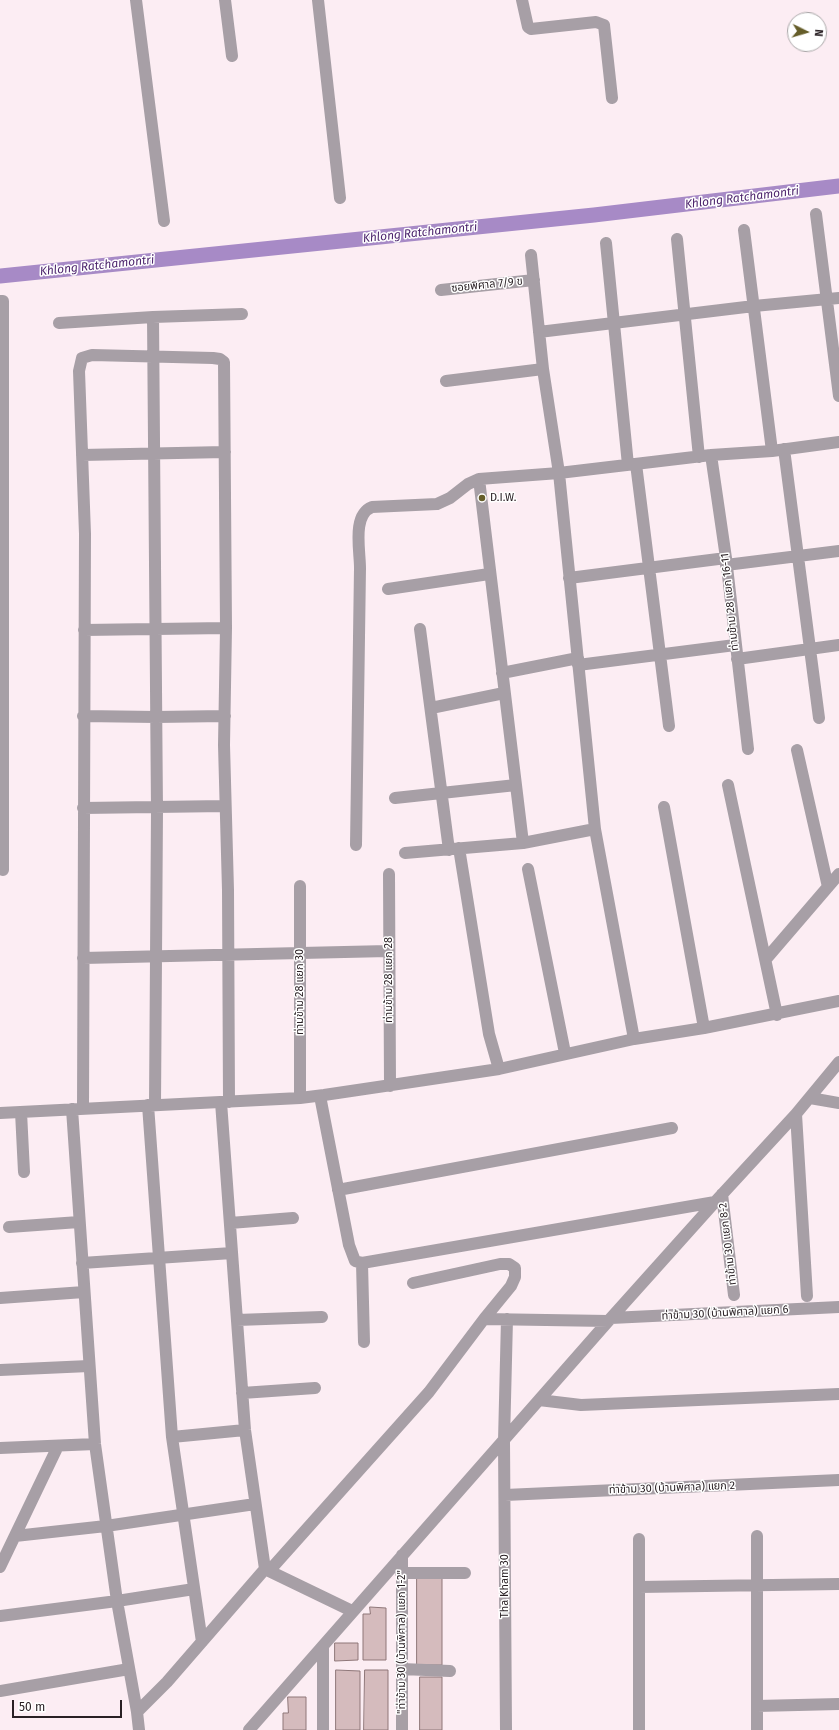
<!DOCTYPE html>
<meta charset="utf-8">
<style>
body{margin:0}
#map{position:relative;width:839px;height:1730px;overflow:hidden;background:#fcedf3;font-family:"Fira Sans",sans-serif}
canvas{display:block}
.north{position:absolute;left:787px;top:12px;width:40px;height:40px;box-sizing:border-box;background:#fff;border:1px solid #a9a6a7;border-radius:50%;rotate:95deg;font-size:11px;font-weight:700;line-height:16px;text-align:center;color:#292024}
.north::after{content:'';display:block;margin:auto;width:14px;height:18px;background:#655d29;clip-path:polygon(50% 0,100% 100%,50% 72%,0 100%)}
.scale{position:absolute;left:12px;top:1700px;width:110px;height:18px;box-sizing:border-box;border:2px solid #292024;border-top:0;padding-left:5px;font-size:12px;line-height:14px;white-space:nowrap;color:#292024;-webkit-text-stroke:3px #fff;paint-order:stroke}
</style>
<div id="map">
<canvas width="839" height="1730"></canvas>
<div class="north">N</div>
<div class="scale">50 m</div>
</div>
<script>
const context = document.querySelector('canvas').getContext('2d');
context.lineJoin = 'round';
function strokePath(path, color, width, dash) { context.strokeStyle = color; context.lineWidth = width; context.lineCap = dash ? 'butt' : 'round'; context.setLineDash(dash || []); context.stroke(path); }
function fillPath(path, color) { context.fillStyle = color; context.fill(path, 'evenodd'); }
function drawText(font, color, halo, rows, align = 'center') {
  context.font = font + ' "Fira Sans","Noto Sans Thai",sans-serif'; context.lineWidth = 3; context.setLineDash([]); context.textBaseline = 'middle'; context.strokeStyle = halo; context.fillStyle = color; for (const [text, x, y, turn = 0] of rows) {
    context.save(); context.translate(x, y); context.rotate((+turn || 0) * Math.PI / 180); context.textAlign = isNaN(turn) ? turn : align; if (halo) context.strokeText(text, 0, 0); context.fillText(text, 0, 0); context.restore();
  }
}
const canal = new Path2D(`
 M0,276L594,215L839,186`);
const building = new Path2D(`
 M417,1576H442V1665H417Z
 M370,1607L386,1608V1660H363V1614H370Z
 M335,1643H358V1660L335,1661Z
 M336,1670L360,1671V1730H336Z
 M365,1670H388V1730H364Z
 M420,1677H442V1730H420Z
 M288,1697H306V1730H283V1713H288Z`);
const minor = new Path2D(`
 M136,0L164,221
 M225,0L232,56
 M318,0L340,198
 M522,0L528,27L531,29L596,22L604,25L612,98
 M816,214L839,396
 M744,230L772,451
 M677,239L699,457
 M606,243L628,465
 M441,290L534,280
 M0,301H3V870
 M153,317L157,810L155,1105
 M59,323L153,317L242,314
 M539,332L754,306L839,298
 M446,381L543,369
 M784,449L819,718
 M82,455L225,452
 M711,455L726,558L748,749
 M636,464L669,726
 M479,479L523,843
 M726,565L839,551
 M569,578L726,558
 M388,589L489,574
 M420,629L449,850
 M84,630L226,628
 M737,659L839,645
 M578,665L735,645
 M502,673L578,658
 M431,708L504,693
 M83,716L156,717L225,716
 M797,750L828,887
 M728,785L777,1015
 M395,798L516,785
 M664,807L704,1028
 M83,808L225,806
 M595,829L634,1039
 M356,845L360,568C360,550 352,515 372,507L437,504L450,498L468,484L479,479L559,473L711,455L772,451L839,442
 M459,848L489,1034L499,1069
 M405,853L523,843L595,829L559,473L543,369L531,255
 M528,869L565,1053
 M389,874L390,1086
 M83,958L388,951
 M766,959L839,874
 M320,1096L349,1245L355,1261L362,1263L715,1202
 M300,1098V886
 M810,1098L839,1103
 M148,1105L172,1437L202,1642
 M83,1108L85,534L79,371L82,358L92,355L213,358L220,359L224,362L226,628L224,745L228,890L229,1102
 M72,1109L95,1444L117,1601L137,1712L139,1730
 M21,1112L24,1172
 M0,1113L300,1098L324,1095L499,1069L634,1039L704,1028L839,1001
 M796,1114L807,1296
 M338,1190L672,1128
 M722,1194L734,1295
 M230,1223L293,1218
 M9,1227L79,1222
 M82,1263L232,1253
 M362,1263L364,1342
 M413,1283L500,1264H509L515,1268V1277L511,1286L484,1319
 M0,1298L84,1292
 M611,1318L839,1307
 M237,1320L322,1317
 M0,1370L89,1366
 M242,1393L315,1388
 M539,1400L581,1405L839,1394
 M172,1437L245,1430
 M0,1448L95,1444
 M505,1495L839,1480
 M15,1536L106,1526L255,1504
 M639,1539V1730
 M402,1555V1730
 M0,1567L58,1446
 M265,1569L352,1611
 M270,1570L429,1392L484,1319L608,1321
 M401,1573H465
 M639,1587L839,1584
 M0,1616L117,1601L194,1589
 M323,1648V1730
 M402,1669L450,1671
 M0,1691L129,1669
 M757,1706L839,1704
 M137,1712L167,1682L265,1569L245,1430L221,1102
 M249,1730L611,1318L715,1202L796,1114L839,1062
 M506,1730L504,1441L507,1319
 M757,1730V1536`);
const markers = [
 [482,498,4,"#655d29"]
];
const streetNames = [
 ["ซอยพิศาล 7/9 ข",487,285,-6],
 ["ท่ามข้าม 28 แยก 16-11",730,602,-96],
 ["ท่ามข้าม 28 แยก 28",389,980,-90],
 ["ท่ามข้าม 28 แยก 30",300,992,-90],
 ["ท่าข้าม 30 แยก 8-2",728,1244,-97],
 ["ท่าข้าม 30 (บ้านพิศาล) แยก 6",725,1313,-3],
 ["ท่าข้าม 30 (บ้านพิศาล) แยก 2",672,1488,-2],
 ["Tha Kham 30",505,1586,-90],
 ["\"ท่าข้าม 30 (บ้านพิศาล) แยก 1-2\"",402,1642,-90]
];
const poiNames = [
 ["D.I.W.",490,498]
];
const waterNames = [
 ["Khlong Ratchamontri",742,198,-7],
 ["Khlong Ratchamontri",420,233,-6],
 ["Khlong Ratchamontri",97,266,-6]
];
strokePath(canal, '#a78ac6', 15);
fillPath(building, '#d5bbbd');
strokePath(building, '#8f7779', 1);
strokePath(minor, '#a79fa6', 12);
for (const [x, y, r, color] of markers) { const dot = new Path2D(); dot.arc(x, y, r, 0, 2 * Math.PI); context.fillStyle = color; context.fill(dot); strokePath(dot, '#fff', 1.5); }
drawText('11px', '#292024', '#fff', streetNames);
drawText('11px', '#292024', '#fff', poiNames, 'left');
drawText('italic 12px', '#4d256d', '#fff', waterNames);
</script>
